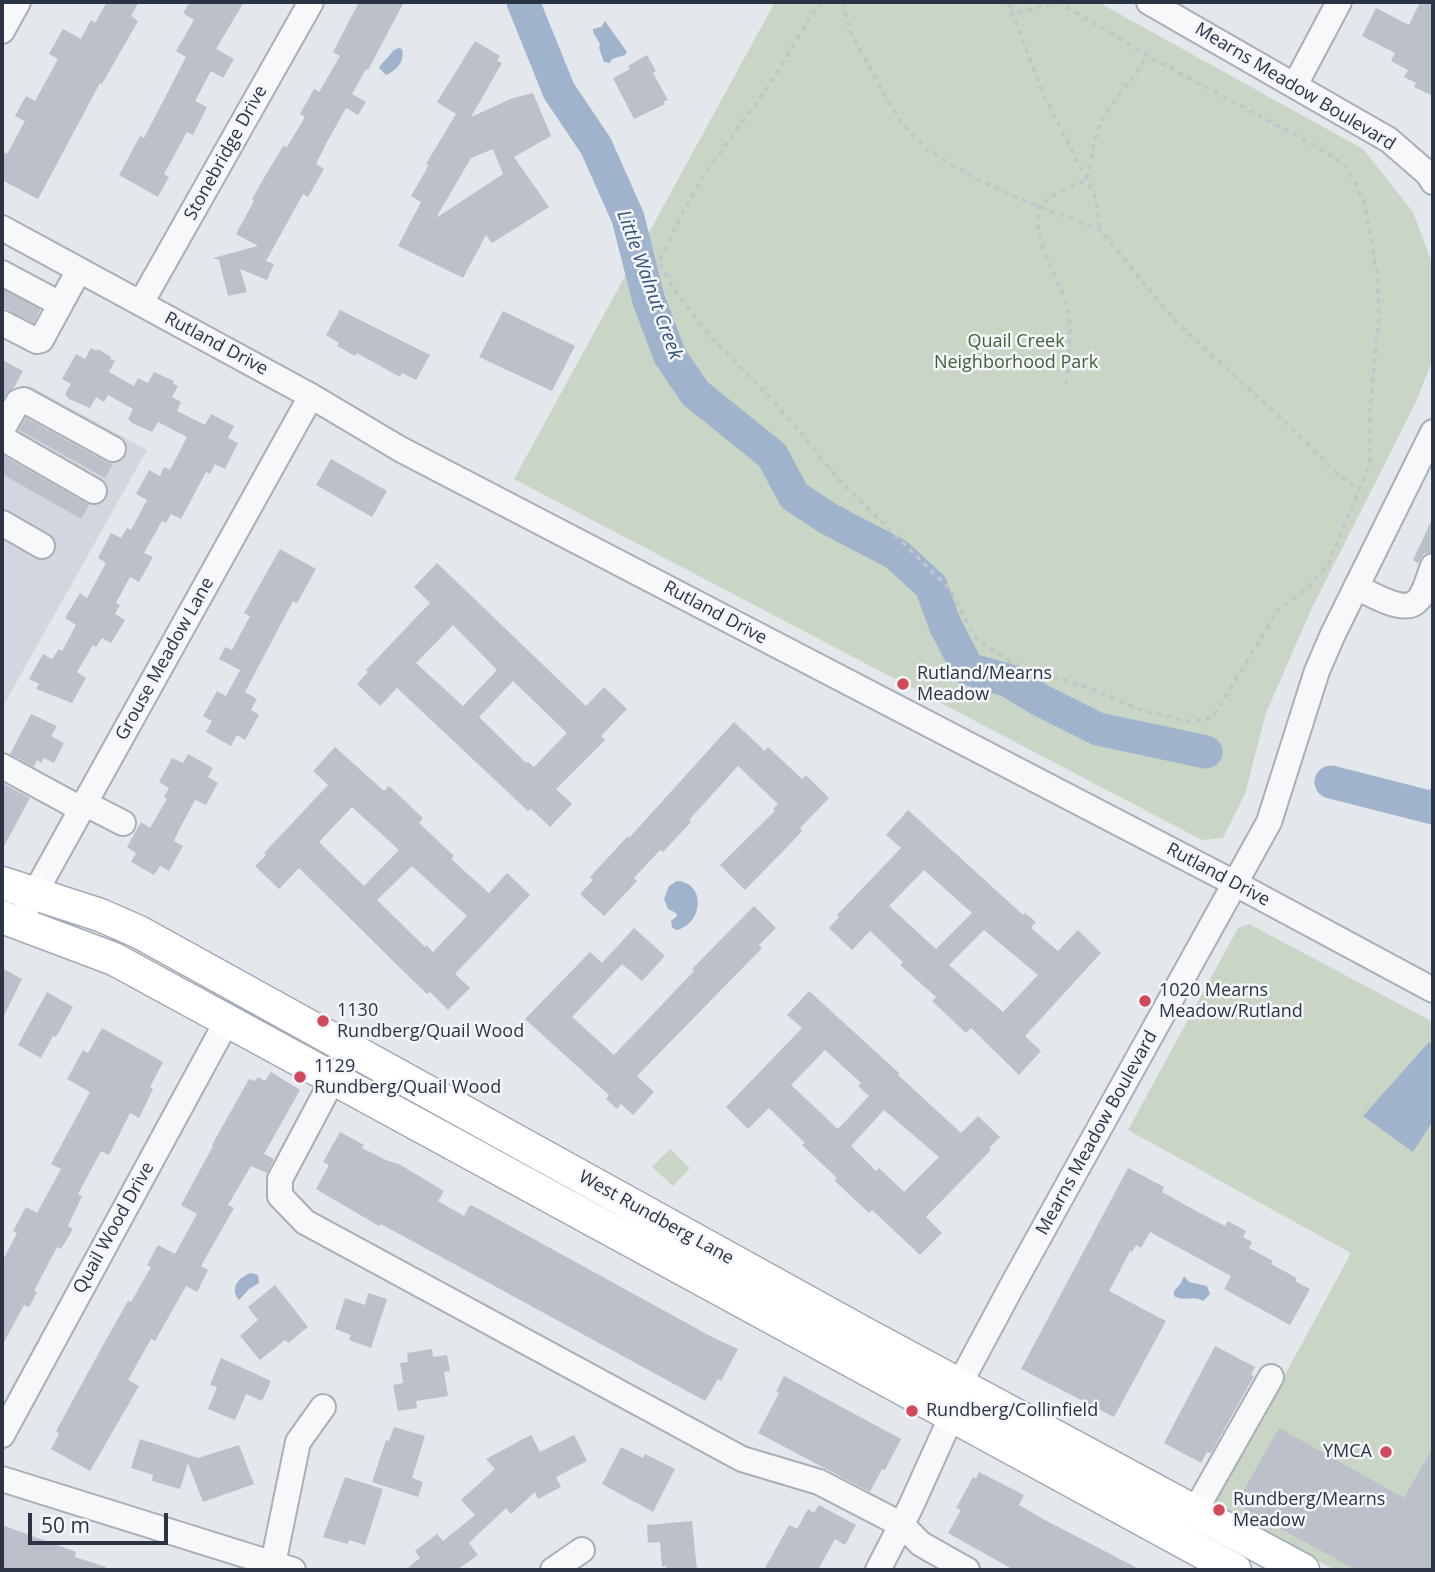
<!DOCTYPE html>
<style>
body{margin:0}
#map{position:relative;width:1435px;height:1572px;overflow:hidden;background:#e4e7ec;font-family:"Open Sans",sans-serif}
canvas{display:block}
.frame{position:absolute;inset:0;border:4px solid #2b3445;pointer-events:none}
.scale{position:absolute;left:28px;top:1513px;width:140px;height:32px;box-sizing:border-box;border:4px solid #2b3445;border-top:0;padding-left:9px;font-size:21px;line-height:24px;white-space:nowrap;color:#2b3445;-webkit-text-stroke:5px #f4f6f9;paint-order:stroke}
</style>
<div id="map">
<canvas width="1435" height="1572"></canvas>
<div class="frame"></div>
<div class="scale">50 m</div>
</div>
<script>
const context = document.querySelector('canvas').getContext('2d');
context.lineJoin = 'round';
function fillPath(path, color) { context.fillStyle = color; context.fill(path, 'evenodd'); }
function strokePath(path, color, width, dash) { context.strokeStyle = color; context.lineWidth = width; context.lineCap = dash ? 'butt' : 'round'; context.setLineDash(dash || []); context.stroke(path); }
function drawText(font, color, halo, rows, align = 'center') {
  context.font = font + ' "Open Sans",sans-serif'; context.lineWidth = 5; context.setLineDash([]); context.textBaseline = 'middle'; context.strokeStyle = halo; context.fillStyle = color; for (const [text, x, y, turn = 0] of rows) {
    context.save(); context.translate(x, y); context.rotate((+turn || 0) * Math.PI / 180); context.textAlign = isNaN(turn) ? turn : align; if (halo) context.strokeText(text, 0, 0); context.fillText(text, 0, 0); context.restore();
  }
}
const built = new Path2D(`
 M30,386L147,450L2,708V428L6,430Z`);
const green = new Path2D(`
 M775,2H1098L1363,149L1413,212L1433,265V359L1415,404L1311,610L1266,713L1245,794L1223,838L1202,840L514,479Z
 M1249,924L1433,1022V1570H1335L1215,1504L1351,1253L1128,1130L1238,928Z
 M670,1149L690,1168L673,1186L652,1167Z`);
const water = new Path2D(`
 M605,21L627,52L625,55L612,59L610,63L604,62L599,48L600,44L593,32V29L601,27Z
 M399,48L402,49C405,62 397,70 386,75L379,68C380,65 391,54 394,50Z
 M677,881C707,883 703,925 676,930L672,927L671,921L677,916L676,913L668,909L664,899L669,886Z
 M1429,1042L1433,1044V1121L1413,1152L1363,1116Z
 M251,1273L258,1275L259,1283L249,1289L239,1300C229,1288 239,1277 251,1273Z
 M1184,1276L1189,1282L1207,1286L1210,1294L1203,1301C1193,1295 1183,1302 1174,1296V1291L1181,1283Z`);
const stream = new Path2D(`
 M1425,805L1433,789`);
const river = new Path2D(`
 M523,2L559,91L596,146L628,218L649,301L670,356L695,393L772,455L794,496L829,519L896,554L931,586L945,625L968,669L1007,680L1042,701L1098,729L1206,752
 M1331,782L1433,808`);
const building = new Path2D(`
 M107,2H139L131,16L138,21L102,84L100,83L38,199L2,180V151L7,154L25,121L15,116L26,96L35,101L58,59L49,54L63,29L81,39L91,20L95,23Z
 M190,2H244L216,49L234,59L223,78L211,71L195,101L207,107L193,135L187,132L164,174L169,177L158,197L119,175L140,136L144,138L186,57L176,51L194,20L183,13Z
 M359,2H404L368,70L366,69L352,94L366,102L358,115L346,108L327,142L316,164L324,169L308,197L303,194L266,261L274,264L267,280L240,269L247,292L228,296L219,260L213,258L258,246L236,234L254,201L252,199L261,183L283,146L287,147L305,117L300,114L314,89L319,92L340,56L333,52Z
 M1420,2H1433V96L1414,87L1416,83L1404,77L1408,70L1391,61L1395,53L1362,36L1376,8L1409,25Z
 M475,41L500,56L497,61L502,63L471,117L513,98L533,93L551,136L514,157L549,207L492,243L486,235L463,278L398,246L421,202L411,196L429,165L426,164L456,114L437,102ZM493,149L503,174L436,218L471,158Z
 M647,55L656,71L653,73L668,100L663,102L665,104L634,119L613,78L630,69L628,66Z
 M2,290L40,310L34,323L2,307Z
 M340,310L430,355L416,380L402,373L400,377L357,353L355,356L337,346L339,343L326,335Z
 M503,311L575,346L552,391L479,357Z
 M91,348L96,351L98,349L111,357L110,359L115,361L109,372L134,386L138,378L148,383L154,372L174,381L173,383L178,386L172,397L181,402L177,411L205,425L211,414L234,426L228,438L238,443L225,469L215,464L210,474L206,472L181,519L171,514L166,523L162,521L144,553L153,557L139,582L130,577L116,603L120,605L115,614L125,620L111,643L102,638L96,647L93,645L77,672L86,678L72,703L36,689L39,684L29,679L43,654L52,659L59,649L62,651L76,625L65,618L80,593L87,598L106,563L98,558L111,533L121,538L127,528L131,530L147,500L136,494L149,470L160,476L164,467L170,470L187,437L158,422L152,432L132,423L128,419L133,409L108,395L104,402L96,397L90,408L69,399L65,394L71,384L62,379L76,354L85,359Z
 M2,360L23,371L14,388L2,400Z
 M26,418L106,462L113,464L105,478L19,430Z
 M2,455L89,505L81,519L2,474Z
 M331,459L387,491L372,517L316,485Z
 M1433,517V551L1424,554L1418,563L1413,560Z
 M280,549L316,569L297,603L293,601L245,692L257,699L251,710L259,715L245,740L237,735L231,746L206,732L212,721L203,716L217,691L226,696L240,670L219,659L225,647L232,650L250,616L244,613Z
 M437,563L586,706L604,687L627,709L601,736L605,740L556,789L572,804L550,827L531,809L528,811L397,688L380,706L357,684L368,672L366,670L430,603L414,587ZM453,625L497,670L463,706L416,663ZM513,681L567,733L534,767L528,762L526,763L479,717Z
 M31,714L57,726L51,736L64,743L54,763L44,758L41,763L37,760L34,767L10,754Z
 M734,722L765,751L768,747L802,779L806,775L829,798L800,828L802,831L790,844L745,890L720,865L775,811L773,809L778,804L738,766L689,820L691,822L663,852L660,850L634,878L637,881L604,916L580,894L593,880L590,877L628,836L629,838Z
 M335,747L384,791L389,786L423,818L419,823L454,856L451,859L489,893L507,873L530,895L455,974L470,988L448,1010L430,992L427,994L393,961L299,868L279,889L255,866L266,855L264,853L328,785L313,771ZM352,807L399,850L364,886L319,842ZM412,866L467,916L433,952L426,945L425,947L377,900Z
 M188,754L213,768L208,777L218,783L206,805L195,800L179,830L174,841L183,846L169,871L160,866L154,875L131,862L136,853L127,847L141,822L150,828L167,799L164,797L169,788L159,782L172,758L183,763Z
 M2,783L30,798L2,850Z
 M908,810L1023,915L1025,913L1036,922L1031,928L1058,951L1078,930L1101,953L1025,1036L1041,1051L1019,1075L971,1028L966,1033L932,1001L936,997L900,965L903,962L870,931L852,950L829,928L839,917L837,915L901,848L886,835ZM924,870L972,913L936,949L889,906ZM984,930L1038,975L1003,1012L949,965Z
 M754,906L776,928L759,945L762,948L637,1076L654,1092L633,1115L621,1104L617,1109L606,1099L609,1095L525,1019L590,952L602,963L634,928L665,956L642,981L622,964L572,1017L614,1055L694,971L692,969Z
 M2,968L22,979L2,1020Z
 M809,991L899,1073L898,1075L961,1133L978,1116L1000,1137L989,1148L991,1150L926,1217L942,1233L920,1255L872,1210L869,1213L835,1181L837,1178L802,1145L805,1143L769,1108L748,1129L726,1107L802,1028L787,1015ZM825,1050L861,1083L858,1086L869,1096L838,1129L791,1085ZM884,1110L939,1157L904,1192L879,1168L876,1171L851,1146Z
 M47,992L73,1007L56,1037L53,1036L41,1058L18,1045Z
 M102,1028L163,1062L150,1087L153,1089L139,1118L130,1113L109,1155L101,1151L78,1194L82,1196L68,1226L73,1229L61,1249L57,1247L34,1291L37,1292L29,1307L24,1305L2,1346V1262L17,1233L13,1231L26,1207L37,1213L61,1169L51,1164L90,1092L67,1079L83,1050L88,1053Z
 M271,1072L300,1090L264,1154L274,1159L267,1173L251,1166L228,1205L234,1208L201,1266L208,1270L197,1292L186,1286L155,1341L151,1339L128,1380L139,1386L90,1471L51,1449L59,1434L56,1431L102,1347L128,1301L131,1302L151,1267L147,1265L158,1245L175,1254L197,1214L181,1205L213,1146L212,1145L249,1079L255,1081L258,1077L265,1081Z
 M340,1132L364,1145L362,1148L388,1161L399,1164L444,1191L438,1201L464,1216L470,1205L481,1210L712,1337L738,1349L721,1381L718,1379L705,1401L381,1224L379,1226L316,1189L329,1165L323,1162Z
 M1128,1168L1164,1187L1162,1192L1196,1211L1225,1226L1228,1221L1246,1231L1243,1237L1252,1242L1249,1248L1273,1261L1271,1264L1297,1278L1295,1281L1310,1289L1290,1325L1224,1289L1231,1276L1150,1232L1141,1248L1136,1245L1132,1252L1130,1251L1109,1291L1166,1321L1114,1417L1021,1369Z
 M275,1285L308,1327L288,1343L285,1340L260,1360L240,1336L258,1320L248,1307Z
 M368,1293L387,1299L371,1348L349,1340L351,1335L335,1329L345,1298L365,1305Z
 M1215,1346L1255,1367L1251,1375L1254,1376L1211,1453L1207,1452L1201,1463L1164,1443Z
 M432,1349L433,1357L447,1355L450,1371L444,1372L448,1396L416,1401L417,1408L398,1411L393,1385L403,1383L400,1363L408,1362L407,1353Z
 M221,1358L271,1381L262,1401L246,1394L235,1420L208,1409L217,1387L210,1385Z
 M784,1376L901,1439L885,1470L882,1469L870,1492L758,1433L779,1393L776,1392Z
 M394,1427L425,1436L412,1478L423,1482L418,1497L372,1482L386,1440L389,1441Z
 M1279,1428L1404,1498L1433,1447V1570H1356L1236,1504Z
 M531,1435L540,1452L574,1435L587,1461L556,1477L561,1487L538,1499L535,1492L511,1514L506,1508L469,1543L478,1555L457,1570H405L420,1558L415,1551L437,1534L443,1541L475,1515L461,1500L495,1469L486,1459Z
 M140,1439L198,1458L239,1445L254,1484L203,1502L188,1463L180,1489L152,1481L153,1475L131,1468Z
 M621,1447L643,1458L645,1454L675,1469L653,1512L602,1484Z
 M979,1472L1024,1495L1019,1505L1043,1519L1141,1570H1014L948,1533L961,1510L956,1508L973,1477L976,1479Z
 M345,1477L383,1489L365,1545L349,1540L348,1544L323,1537Z
 M819,1505L856,1525L845,1545L835,1539L818,1570H764L789,1525L797,1529L808,1509L814,1513Z
 M692,1521L697,1570H666V1566L662,1567L660,1542L648,1543L647,1525Z
 M2,1525L76,1552L75,1557L106,1567L105,1570H9L2,1568Z`);
const minorTunnel = new Path2D(`
 M2,306L12,287
 M23,318L33,298`);
const path = new Path2D(`
 M822,2L813,12L771,83L706,172L683,212L659,262L677,294L713,339L779,407L839,480L950,589L974,636L992,650L1018,665L1089,688L1144,711L1186,721L1205,720L1214,715L1278,610L1309,586L1328,565L1370,463V409L1379,318L1377,274L1365,206L1355,182L1346,166L1323,150L1154,59L1058,2
 M842,2L850,31L883,92L902,123L927,150L975,178L1015,197L1100,230L1178,324L1283,420L1339,475L1357,488
 M1008,2L1044,96L1096,198L1100,230
 M1009,6L1022,12L1056,2
 M1066,384C1069,356 1074,326 1064,298C1054,269 1032,238 1039,206L1058,192L1087,180L1094,142L1101,121L1125,86L1132,80L1147,55`);
const minor = new Path2D(`
 M1149,2L1389,140L1428,174L1433,182
 M2,31L18,2
 M1295,85L1339,2
 M2,228L311,396L400,449L1236,884L1433,990
 M2,273L60,304
 M141,303L311,2
 M2,323L37,341L41,340L79,270
 M2,430L18,402L24,400L113,449
 M2,438L94,491
 M2,523L42,546
 M1356,587C1370,593 1404,615 1417,601C1425,594 1429,576 1433,566
 M2,766L81,809
 M84,803L123,823
 M26,909L311,396
 M333,1079L280,1179V1196L305,1222L742,1459L819,1482L902,1525L921,1544L967,1570
 M2,1435L227,1021
 M2,1479L293,1570
 M1195,1511L1271,1377
 M273,1564L298,1442L323,1407
 M553,1570L582,1550
 M878,1570L911,1506L944,1433L952,1415L959,1385L1013,1284L1269,822L1317,671L1333,634L1433,432`);
const major = new Path2D(`
 M2,883L100,915L139,932L860,1331L1303,1570
 M2,917L114,959L1235,1570`);
const markers = [
 [903,684,7,"#d1495b"],
 [1145,1001,7,"#d1495b"],
 [323,1021,7,"#d1495b"],
 [300,1077,7,"#d1495b"],
 [912,1411,7,"#d1495b"],
 [1386,1452,7,"#d1495b"],
 [1219,1510,7,"#d1495b"]
];
const streetNames = [
 ["Mearns Meadow Boulevard",1295,87,31],
 ["Stonebridge Drive",226,153,-61],
 ["Rutland Drive",216,344,28],
 ["Rutland Drive",715,613,28],
 ["Grouse Meadow Lane",165,659,-61],
 ["Rutland Drive",1218,875,28],
 ["Mearns Meadow Boulevard",1097,1133,-61],
 ["West Rundberg Lane",656,1218,29],
 ["Quail Wood Drive",114,1228,-61]
];
const parkNames = [
 ["Quail Creek",1016,342],
 ["Neighborhood Park",1016,363]
];
const poiNames = [
 ["Rutland/Mearns",917,674],
 ["Meadow",917,695],
 ["1020 Mearns",1159,991],
 ["Meadow/Rutland",1159,1012],
 ["1130",337,1011],
 ["Rundberg/Quail Wood",337,1032],
 ["1129",314,1067],
 ["Rundberg/Quail Wood",314,1088],
 ["Rundberg/Collinfield",926,1411],
 ["YMCA",1372,1452,"right"],
 ["Rundberg/Mearns",1233,1500],
 ["Meadow",1233,1521]
];
const waterNames = [
 ["Little Walnut Creek",649,285,70]
];
fillPath(built, '#d2d6de');
fillPath(green, '#c9d6c5');
fillPath(water, '#9fb4cc');
strokePath(stream, '#9fb4cc', 5);
strokePath(river, '#9fb4cc', 33);
fillPath(building, '#bbc0ca');
strokePath(minorTunnel, '#bfc3cb', 24, [24, 12]);
strokePath(minor, '#a9aeb7', 28);
strokePath(major, '#a3abb8', 35);
strokePath(path, '#c2c5cb', 3.5, [5, 5]);
strokePath(minor, '#f7f8fa', 24);
strokePath(major, '#fff', 32);
for (const [x, y, r, color] of markers) { const dot = new Path2D(); dot.arc(x, y, r, 0, 2 * Math.PI); context.fillStyle = color; context.fill(dot); strokePath(dot, '#f4f6f9', 2.5); }
drawText('18px', '#2b3445', '#f4f6f9', streetNames);
drawText('18px', '#3f6138', '#f4f6f9', parkNames);
drawText('18px', '#2b3445', '#f4f6f9', poiNames, 'left');
drawText('italic 19px', '#34527a', '#f4f6f9', waterNames);
</script>
